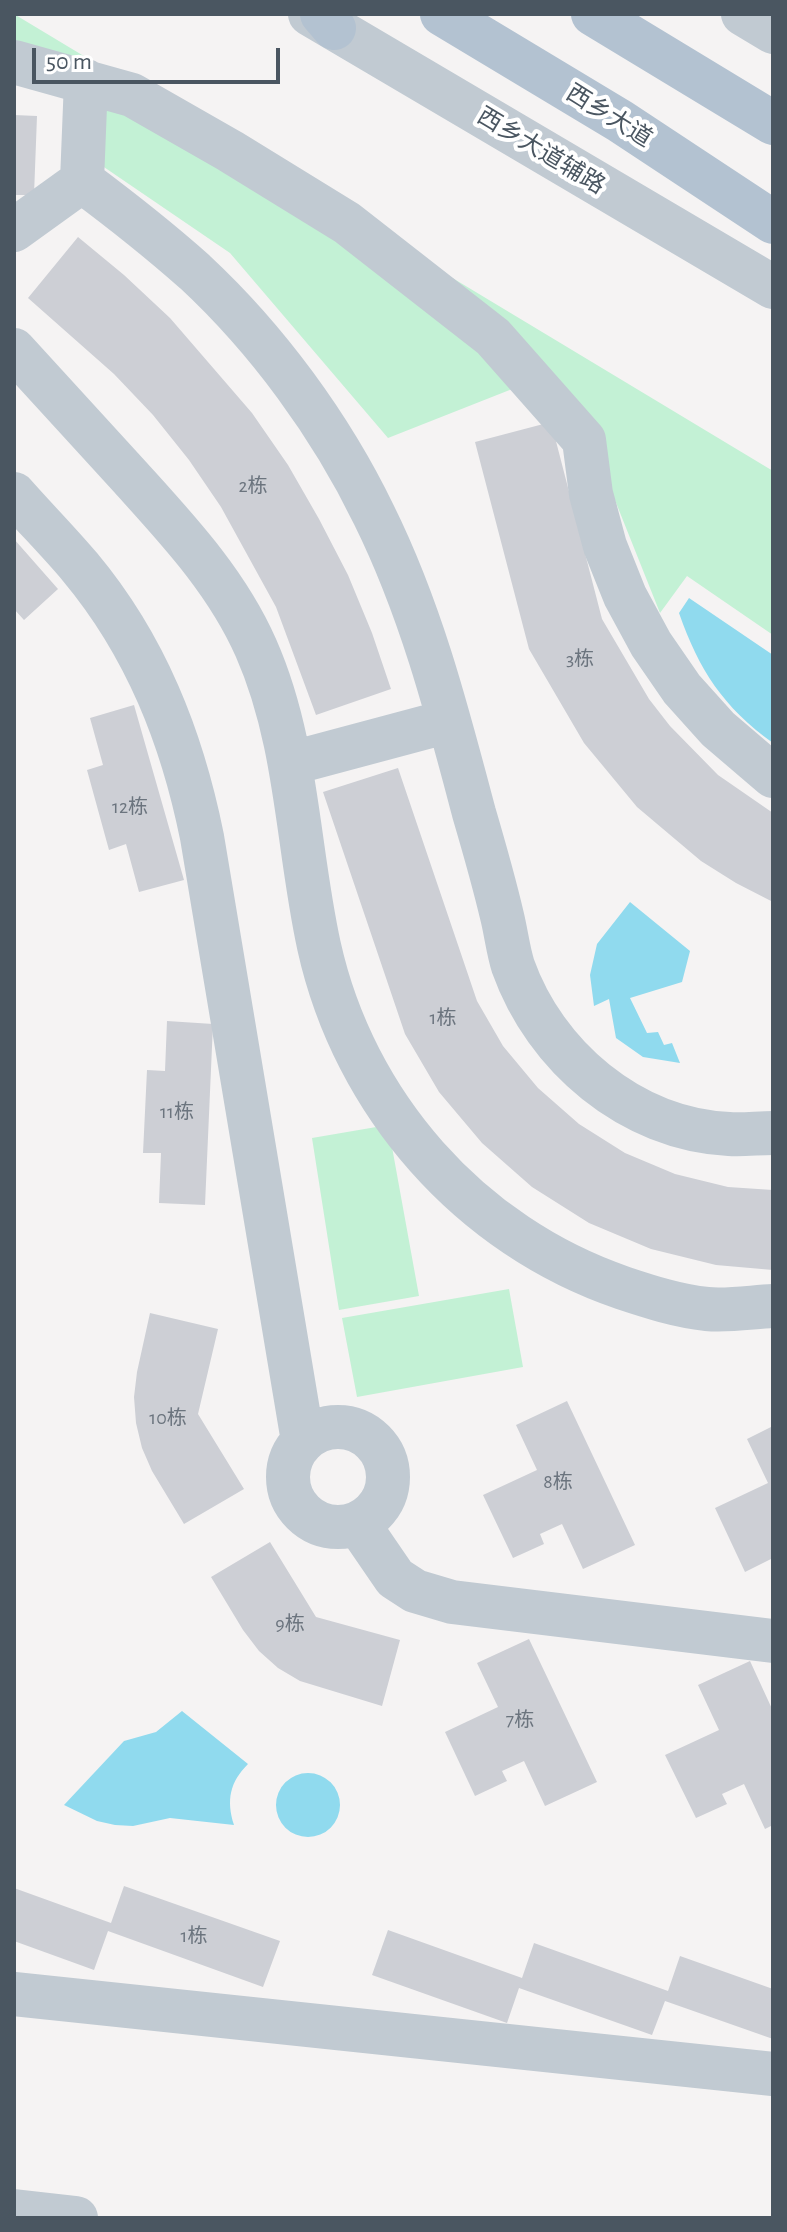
<!DOCTYPE html>
<meta charset="utf-8">
<style>
body{margin:0}
#map{position:relative;width:787px;height:2232px;overflow:hidden;background:#f5f3f3;font-family:"Alegreya Sans",sans-serif}
canvas{display:block}
.frame{position:absolute;inset:0;border:16px solid #4a5661;pointer-events:none}
.scale{position:absolute;left:32px;top:48px;width:248px;height:36px;box-sizing:border-box;border:4px solid #4a5661;border-top:0;padding-left:10px;font-size:24px;line-height:28px;white-space:nowrap;color:#4a5661;-webkit-text-stroke:6px #fff;paint-order:stroke}
</style>
<div id="map">
<canvas width="787" height="2232"></canvas>
<div class="frame"></div>
<div class="scale">50 m</div>
</div>
<script>
const context = document.querySelector('canvas').getContext('2d');
context.lineJoin = 'round';
function fillPath(path, color) { context.fillStyle = color; context.fill(path, 'evenodd'); }
function strokePath(path, color, width, dash) { context.strokeStyle = color; context.lineWidth = width; context.lineCap = dash ? 'butt' : 'round'; context.setLineDash(dash || []); context.stroke(path); }
function drawText(font, color, halo, rows, align = 'center') {
  context.font = font + ' "Alegreya Sans","Noto Sans SC",sans-serif'; context.lineWidth = 8; context.setLineDash([]); context.textBaseline = 'middle'; context.strokeStyle = halo; context.fillStyle = color; for (const [text, x, y, turn = 0] of rows) {
    context.save(); context.translate(x, y); context.rotate((+turn || 0) * Math.PI / 180); context.textAlign = isNaN(turn) ? turn : align; if (halo) context.strokeText(text, 0, 0); context.fillText(text, 0, 0); context.restore();
  }
}
const green = new Path2D(`
 M14,14L773,471V635L687,576L660,613L589,435L535,380L388,438L230,253L98,163L95,101L14,76Z
 M388,1125L419,1296L339,1310L312,1138Z
 M509,1289L523,1367L357,1397L342,1318Z`);
const water = new Path2D(`
 M689,598L773,655V743C723,707 699,670 679,613Z
 M630,902L690,951L682,982L630,998L647,1033L658,1032L664,1045L672,1043L680,1063L643,1057L616,1038L609,999L594,1006L590,975L597,944Z
 M182,1711L248,1764C230,1782 226,1800 234,1825L170,1818L133,1826L115,1825L97,1821L64,1805L124,1741L156,1732Z
 M276 1805a32 32 0 1 1 64 0a32 32 0 1 1-64 0Z`);
const building = new Path2D(`
 M14,115L37,116L34,195H14Z
 M78,237L124,275L170,318L252,413L288,465L319,519L348,575L372,633L391,689L316,715L276,607L221,507L189,460L153,415L114,374L28,298Z
 M551,422L602,619L649,699L670,726L718,775L773,813V902L736,883L701,861L637,807L584,743L529,649L475,442Z
 M14,539L58,589L24,620L14,609Z
 M134,705L184,880L139,892L126,844L109,850L87,770L103,765L90,718Z
 M398,768L477,1001L503,1046L538,1088L579,1124L625,1153L675,1174L728,1187L773,1190V1270L716,1265L651,1249L589,1223L532,1187L482,1143L439,1092L405,1034L323,792Z
 M167,1021L213,1024L205,1205L159,1203L161,1153H143L147,1070L165,1071Z
 M150,1313L218,1329L198,1414L244,1489L184,1524L152,1471L142,1448L136,1423L134,1397L137,1372Z
 M567,1401L635,1545L583,1569L562,1524L540,1534L544,1544L513,1558L483,1495L537,1470L516,1425Z
 M773,1426V1558L745,1572L715,1508L768,1483L747,1439Z
 M270,1542L316,1617L400,1640L382,1706L300,1681L278,1668L259,1651L243,1630L211,1577Z
 M529,1639L597,1782L545,1806L524,1761L502,1771L507,1781L475,1796L445,1732L498,1707L477,1663Z
 M750,1661L773,1711V1825L765,1829L744,1784L722,1794L727,1804L696,1818L665,1755L719,1730L698,1685Z
 M124,1886L280,1941L263,1987L108,1931L94,1970L14,1941V1888L111,1923Z
 M388,1930L522,1978L534,1943L668,1991L680,1956L773,1989V2039L665,2001L652,2035L519,1988L507,2023L372,1975Z`);
const minor = new Path2D(`
 M310,14L773,287
 M743,14L773,32
 M14,62L132,95L230,151L347,223L493,337L584,440L591,494L605,546L625,596L651,644L682,689L718,729L773,776
 M86,81L82,181C121,210 159,240 195,272C267,339 331,426 374,515C421,610 447,711 474,813C484,847 494,882 502,916C506,932 508,950 513,966C545,1056 630,1129 729,1134C743,1135 758,1133 773,1133
 M14,230L82,181
 M14,350C53,393 92,435 131,478C178,530 227,582 256,648C298,743 297,846 319,946C354,1104 470,1236 623,1288C650,1297 678,1306 707,1309C728,1311 752,1307 773,1306
 M14,494C36,519 59,542 80,567C146,646 182,738 202,837L303,1441
 M292,763L449,721
 M288 1477a50 50 0 1 1 100 0a50 50 0 1 1-100 0Z
 M358,1524L395,1578L415,1591L452,1602L773,1641
 M14,1994L773,2074
 M14,2211L76,2218`);
const major = new Path2D(`
 M322,14L334,28
 M442,14L620,121L773,222
 M593,14L773,123`);
const numberNames = [
 ["2栋",253,486],
 ["3栋",580,659],
 ["12栋",130,807],
 ["1栋",443,1018],
 ["11栋",177,1112],
 ["10栋",168,1418],
 ["8栋",558,1482],
 ["9栋",290,1624],
 ["7栋",520,1720],
 ["1栋",194,1936]
];
const streetNames = [
 ["西乡大道",609,116,32],
 ["西乡大道辅路",541,151,31]
];
fillPath(green, '#c3f1d5');
fillPath(water, '#90daee');
fillPath(building, '#cdcfd5');
strokePath(minor, '#c1cad2', 44);
strokePath(major, '#b3c2d1', 44);
drawText('20px', '#6b747e', null, numberNames);
drawText('24px', '#4a5661', '#fff', streetNames);
</script>
